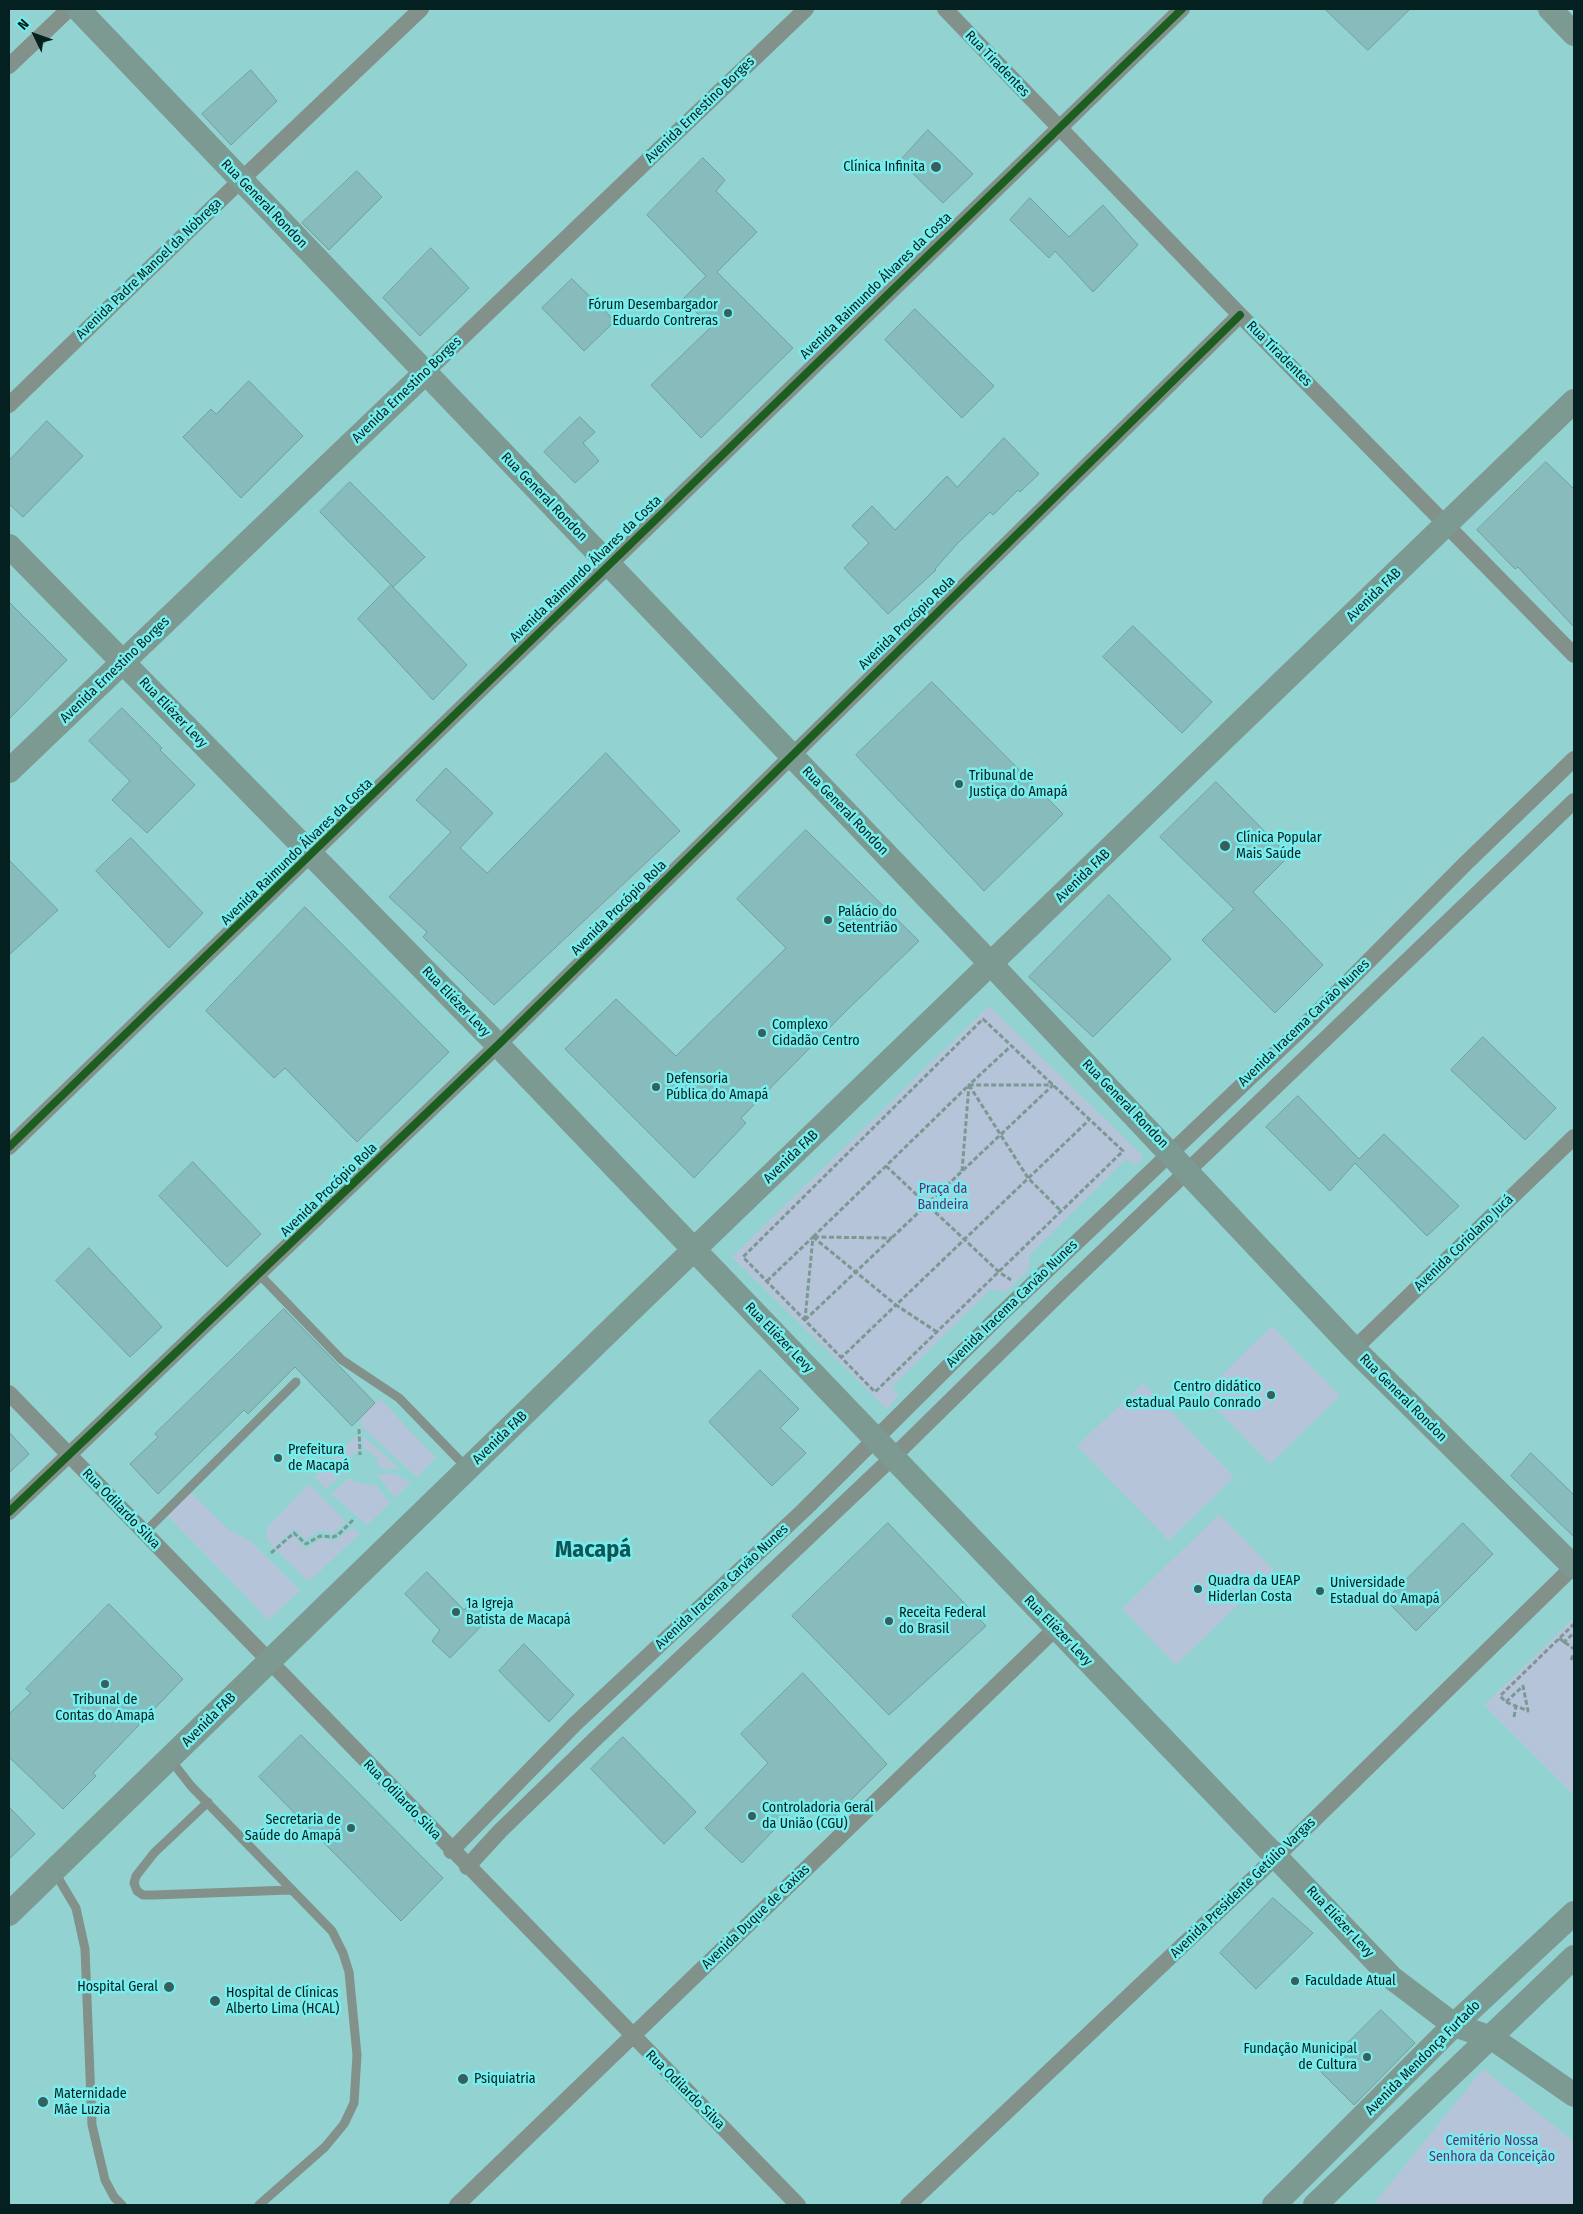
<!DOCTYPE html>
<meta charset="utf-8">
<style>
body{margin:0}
#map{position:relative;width:1583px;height:2214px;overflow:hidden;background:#92d3d2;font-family:"Fira Sans Condensed",sans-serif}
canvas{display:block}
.frame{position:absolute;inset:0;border:10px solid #052020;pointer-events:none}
.north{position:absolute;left:10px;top:10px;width:50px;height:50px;-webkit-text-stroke:4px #77eeed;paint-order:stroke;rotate:312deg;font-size:14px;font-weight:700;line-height:20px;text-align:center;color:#052020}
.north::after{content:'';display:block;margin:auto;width:18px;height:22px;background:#052020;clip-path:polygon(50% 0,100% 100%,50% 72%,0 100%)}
</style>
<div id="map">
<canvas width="1583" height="2214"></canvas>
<div class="frame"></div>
<div class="north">N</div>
</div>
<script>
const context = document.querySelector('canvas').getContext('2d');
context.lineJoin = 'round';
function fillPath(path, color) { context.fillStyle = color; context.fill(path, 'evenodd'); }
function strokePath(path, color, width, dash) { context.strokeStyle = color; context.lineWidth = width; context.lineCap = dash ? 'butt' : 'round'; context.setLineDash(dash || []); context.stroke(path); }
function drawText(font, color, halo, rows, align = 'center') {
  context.font = font + ' "Fira Sans Condensed",sans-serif'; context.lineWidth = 5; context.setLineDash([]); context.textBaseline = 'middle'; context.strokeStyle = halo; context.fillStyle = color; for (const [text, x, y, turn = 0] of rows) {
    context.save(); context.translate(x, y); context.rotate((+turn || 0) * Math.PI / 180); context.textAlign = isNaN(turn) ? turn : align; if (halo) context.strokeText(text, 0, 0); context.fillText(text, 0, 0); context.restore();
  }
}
const green = new Path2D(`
 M989,1006L1143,1156L1136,1166L1126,1159L1029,1255V1269L1006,1292L991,1289L891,1387L899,1395L887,1409L732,1257Z
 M1272,1326L1340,1396L1270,1464L1202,1394Z
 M1143,1383L1234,1477L1169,1541L1077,1446Z
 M380,1399L436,1458L417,1477L362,1427L360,1424L363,1415Z
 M357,1435L359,1450L350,1456L343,1473L326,1489L314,1477Z
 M363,1436L400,1469H379L377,1458L363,1447Z
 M391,1473L411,1482L395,1498L377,1475Z
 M349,1478L355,1482L377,1486L390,1503L367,1525L331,1494Z
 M309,1484L346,1522L332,1534C322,1527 314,1534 306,1540L295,1529L273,1548L266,1536L268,1527Z
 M190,1492L229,1530L250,1541L300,1590L269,1620L167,1515Z
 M1219,1514L1274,1570L1176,1665L1122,1609Z
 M353,1527L359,1534L309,1582L276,1550L293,1535L306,1549C316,1542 321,1535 333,1542Z
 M1574,1618V1795L1484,1705Z
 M1483,2069L1574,2142V2205H1373Z`);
const building = new Path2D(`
 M1325,9H1410L1368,50Z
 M251,70L277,101L231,145L202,114Z
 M928,130L973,174L943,203L900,161Z
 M703,158L725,180L716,191L757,232L717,272L793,348L701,438L651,385L711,327L683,299L706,276L647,215Z
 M357,171L382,197L329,250L302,223Z
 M1030,198L1069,237L1103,205L1138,245L1093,292L1055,251L1049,258L1010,220Z
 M431,248L469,288L420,336L383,298Z
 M572,279L615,321L584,351L542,308Z
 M915,309L994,386L962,418L885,340Z
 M249,381L303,436L241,498L183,437L211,409L216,414Z
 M580,417L595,432L583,443L599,461L575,483L544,452Z
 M47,421L83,456L23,517L9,504V461Z
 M1004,438L1039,474L1020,492L1018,490L993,515L990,512L957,544L935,569L936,570L888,614L844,568L869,543L852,526L872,506L895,530L947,476L957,487Z
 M1546,462L1574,489V627L1518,567L1515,569L1477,530Z
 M350,482L425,557L393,587L320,512Z
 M391,585L467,665L433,700L358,619Z
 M9,602L67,660L9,719Z
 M1133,626L1212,702L1182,733L1103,657Z
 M932,682L1063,814L984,891L856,755Z
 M122,708L162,748L160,750L195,785L147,833L112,800L130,781L89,741Z
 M606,753L680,831L494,1005L423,937L427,932L389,897L451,832L416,800L446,768L493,813L460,848L487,873Z
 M1216,782L1289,856L1253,892L1323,965L1275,1013L1202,940L1234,909L1160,837Z
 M806,830L919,941L847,1010L741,1118L746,1123L694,1178L565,1049L616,999L676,1056L786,948L737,899Z
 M131,838L203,913L169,948L96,871Z
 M9,860L58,910L9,955Z
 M1109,895L1171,959L1093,1037L1029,977Z
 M305,907L449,1052L357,1142L285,1068L274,1078L206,1011Z
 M1483,1037L1556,1108L1525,1140L1451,1070Z
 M1298,1096L1359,1159L1384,1134L1459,1206L1427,1236L1355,1163L1330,1191L1266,1127Z
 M193,1162L261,1234L227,1267L159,1196Z
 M89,1248L162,1327L130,1357L56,1281Z
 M284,1309L375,1403L352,1426L295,1367L248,1414L244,1410L158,1494L130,1464L158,1437L155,1434Z
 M760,1370L799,1409L780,1428L806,1453L772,1486L709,1422Z
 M9,1432L29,1454L9,1473Z
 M1531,1453L1574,1495V1537L1511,1476Z
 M888,1523L986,1626L889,1715L792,1616Z
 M1463,1523L1493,1554L1416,1631L1386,1600Z
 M427,1572L464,1610L474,1599L492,1615L450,1658L432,1641L440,1630L405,1594Z
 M109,1604L183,1679L93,1773L96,1776L63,1809L9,1757V1714L31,1693L26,1689Z
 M524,1644L574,1695L549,1722L499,1671Z
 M803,1673L887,1764L826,1825L803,1800L742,1863L705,1828L768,1763L741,1734Z
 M301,1735L443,1878L401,1921L259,1777Z
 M623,1737L696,1812L664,1844L591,1769Z
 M9,1807L35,1834L9,1859Z
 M1273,1898L1313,1933L1256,1989L1220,1953Z
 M1381,2010L1415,2043L1354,2105L1320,2071Z`);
const path = new Path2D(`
 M983,1019L1123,1151L875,1392L743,1257Z
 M969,1085L1028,1178L1061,1211
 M886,1166L999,1272L1011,1280
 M962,1171L969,1085L1011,1046
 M813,1237L969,1085H1053
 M813,1237L896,1305L842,1357
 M814,1237L892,1238
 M767,1281L813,1237L805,1319
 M805,1320L1053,1085
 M937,1332L896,1305L1089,1120
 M359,1429L360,1455
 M271,1553L294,1533L306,1544L320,1536L333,1537L338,1535L353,1520
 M1559,1638L1574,1649
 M1563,1643L1574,1633
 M1571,1660L1574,1653
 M1506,1702L1523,1686L1528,1711L1506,1702L1500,1696L1574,1624
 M1514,1717L1516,1706`);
const lane = new Path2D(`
 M259,1274L342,1360L399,1398L466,1467
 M144,1533L296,1382
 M170,1759L191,1786L332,1931L343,1953L349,1972L357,2055L354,2103L344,2124L325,2147L259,2205
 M208,1802L154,1853L136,1876L134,1883L137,1891L143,1895H154L290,1890
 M54,1871L76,1908L85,1949L92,2125L105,2180L114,2197L122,2205`);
const street = new Path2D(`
 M945,9L1240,315L1574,655
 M9,66L69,9
 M425,373L806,9
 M9,405L241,180L421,9
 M9,1147C402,770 789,386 1182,9
 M1354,1349L1574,1137
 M9,1393L798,2205
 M9,1512L498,1045L1240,315
 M451,1851L575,1724L804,1510L999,1316L1296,1034L1467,862L1574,759
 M467,1867L500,1831L594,1740L893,1457L1062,1291L1574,801
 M457,2205L1056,1628
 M908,2205L1277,1856L1574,1566`);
const secondary = new Path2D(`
 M78,9L991,964L1354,1349L1574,1567
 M1550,9L1574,34
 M9,546L498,1045L1392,1978L1454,2025L1492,2038L1574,2095
 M9,771L425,373
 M9,1914L625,1316L1574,401
 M1274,2205L1454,2025L1574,1913
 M1315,2205L1574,1957`);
const cycleway = new Path2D(`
 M9,1147C402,770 789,386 1182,9
 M9,1512L498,1045L1240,315`);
const markers = [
 [936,167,6,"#365f5e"],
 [728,313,5,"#365f5e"],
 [959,784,5,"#365f5e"],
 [1225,846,6,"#365f5e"],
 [828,920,5,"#365f5e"],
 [762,1033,5,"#365f5e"],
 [656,1087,5,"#365f5e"],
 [1271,1395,5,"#365f5e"],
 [278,1458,5,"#365f5e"],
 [1198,1589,5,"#365f5e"],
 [1320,1591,5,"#365f5e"],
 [456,1612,5,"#365f5e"],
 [889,1621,5,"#365f5e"],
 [105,1684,5,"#365f5e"],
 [752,1816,5,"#365f5e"],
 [351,1828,5,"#365f5e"],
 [1295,1981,5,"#365f5e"],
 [169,1987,6,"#365f5e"],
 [215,2001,6,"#365f5e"],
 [1367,2057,5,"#365f5e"],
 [463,2079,6,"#365f5e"],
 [43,2102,6,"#365f5e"]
];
const streetNames = [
 ["Rua Tiradentes",997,64,46],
 ["Avenida Ernestino Borges",700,110,-44],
 ["Rua General Rondon",264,204,46],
 ["Avenida Padre Manoel da Nóbrega",149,269,-44],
 ["Avenida Raimundo Álvares da Costa",876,286,-44],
 ["Rua Tiradentes",1279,354,45],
 ["Avenida Ernestino Borges",407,390,-44],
 ["Rua General Rondon",544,497,46],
 ["Avenida Raimundo Álvares da Costa",586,569,-44],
 ["Avenida FAB",1374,595,-44],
 ["Avenida Procópio Rola",907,623,-44],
 ["Avenida Ernestino Borges",115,670,-44],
 ["Rua Eliézer Levy",173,713,46],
 ["Rua General Rondon",845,811,46],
 ["Avenida Raimundo Álvares da Costa",297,852,-44],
 ["Avenida FAB",1083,876,-44],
 ["Avenida Procópio Rola",619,908,-45],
 ["Rua Eliézer Levy",456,1002,46],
 ["Avenida Iracema Carvão Nunes",1304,1023,-44],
 ["Rua General Rondon",1125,1104,46],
 ["Avenida FAB",791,1157,-44],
 ["Avenida Procópio Rola",329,1190,-44],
 ["Avenida Coriolano Jucá",1464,1243,-44],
 ["Avenida Iracema Carvão Nunes",1012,1304,-44],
 ["Rua Eliézer Levy",779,1338,46],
 ["Rua General Rondon",1403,1398,45],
 ["Avenida FAB",500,1438,-44],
 ["Rua Odilardo Silva",121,1509,46],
 ["Avenida Iracema Carvão Nunes",722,1587,-43],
 ["Rua Eliézer Levy",1058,1631,46],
 ["Avenida FAB",209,1720,-45],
 ["Rua Odilardo Silva",402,1800,46],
 ["Avenida Presidente Getúlio Vargas",1243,1888,-44],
 ["Avenida Duque de Caxias",756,1917,-44],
 ["Rua Eliézer Levy",1340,1922,47],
 ["Avenida Mendonça Furtado",1423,2058,-45],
 ["Rua Odilardo Silva",685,2090,45]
];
const poiNames = [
 ["Clínica Infinita",925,167,"right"],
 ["Fórum Desembargador",718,305,"right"],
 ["Eduardo Contreras",718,321,"right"],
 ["Tribunal de",969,776],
 ["Justiça do Amapá",969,792],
 ["Clínica Popular",1236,838],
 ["Mais Saúde",1236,854],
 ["Palácio do",838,912],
 ["Setentrião",838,928],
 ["Complexo",772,1025],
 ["Cidadão Centro",772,1041],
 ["Defensoria",666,1079],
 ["Pública do Amapá",666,1095],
 ["Centro didático",1261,1387,"right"],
 ["estadual Paulo Conrado",1261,1403,"right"],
 ["Prefeitura",288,1450],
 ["de Macapá",288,1466],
 ["Quadra da UEAP",1208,1581],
 ["Hiderlan Costa",1208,1597],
 ["Universidade",1330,1583],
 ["Estadual do Amapá",1330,1599],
 ["1a Igreja",466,1604],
 ["Batista de Macapá",466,1620],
 ["Receita Federal",899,1613],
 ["do Brasil",899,1629],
 ["Tribunal de",105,1700,"center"],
 ["Contas do Amapá",105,1716,"center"],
 ["Controladoria Geral",762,1808],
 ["da União (CGU)",762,1824],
 ["Secretaria de",341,1820,"right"],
 ["Saúde do Amapá",341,1836,"right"],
 ["Faculdade Atual",1305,1981],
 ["Hospital Geral",158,1987,"right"],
 ["Hospital de Clínicas",226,1993],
 ["Alberto Lima (HCAL)",226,2009],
 ["Fundação Municipal",1357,2049,"right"],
 ["de Cultura",1357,2065,"right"],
 ["Psiquiatria",474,2079],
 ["Maternidade",54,2094],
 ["Mãe Luzia",54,2110]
];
const parkNames = [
 ["Praça da",943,1189],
 ["Bandeira",943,1205],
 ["Cemitério Nossa",1492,2141],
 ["Senhora da Conceição",1492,2157]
];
const townNames = [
 ["Macapá",593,1550]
];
fillPath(green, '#b6c4da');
fillPath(building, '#88bcbc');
strokePath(building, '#709f9f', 1);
strokePath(path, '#7b9893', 3, [5, 2.5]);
strokePath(lane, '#829189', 9);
strokePath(street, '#829189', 16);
strokePath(secondary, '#7c9992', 24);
strokePath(cycleway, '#1b5e20', 8);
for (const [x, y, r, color] of markers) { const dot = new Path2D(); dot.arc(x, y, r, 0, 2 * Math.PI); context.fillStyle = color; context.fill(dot); strokePath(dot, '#77eeed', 2); }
drawText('14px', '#052020', '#77eeed', streetNames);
drawText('14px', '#052020', '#77eeed', poiNames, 'left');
drawText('14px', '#613176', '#77eeed', parkNames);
drawText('bold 24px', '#105555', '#77eeed', townNames);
</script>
